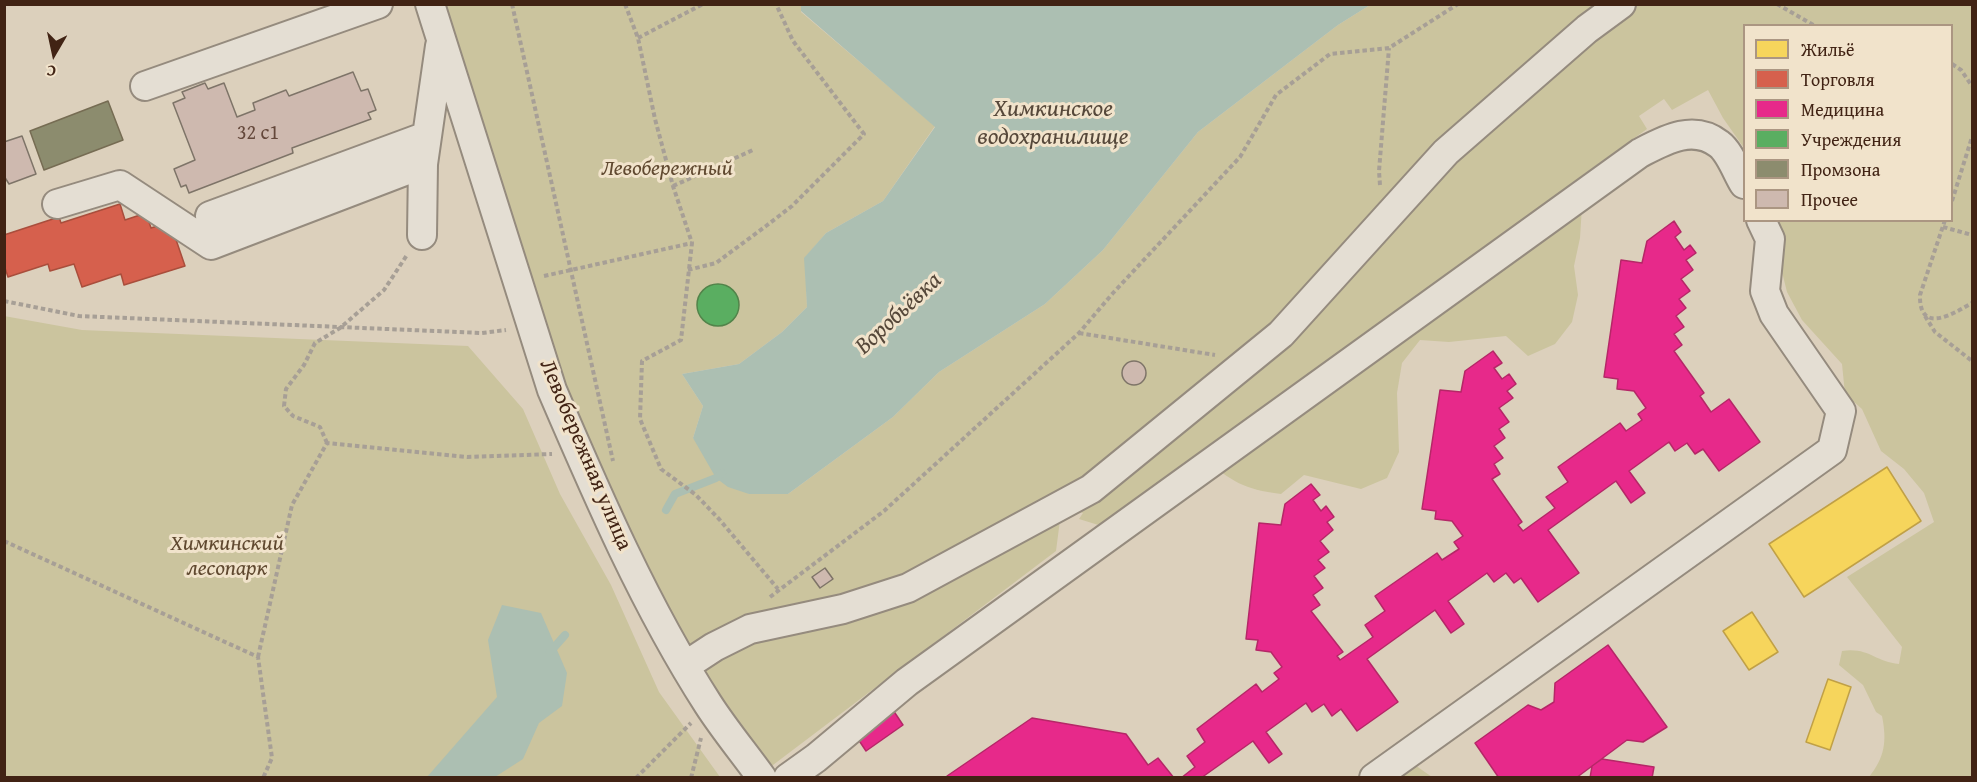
<!DOCTYPE html>
<meta charset="utf-8">
<style>
body{margin:0}
#map{position:relative;width:1977px;height:782px;overflow:hidden;background:#dcd0bc;font-family:"Gentium Book Plus",serif}
canvas{display:block}
.frame{position:absolute;inset:0;border:6px solid #412314;pointer-events:none}
.legend{position:absolute;left:1743px;top:24px;width:210px;height:198px;box-sizing:border-box;background:#f1e3cb;border:2px solid #ab9682;margin:0;padding:8px 10px;list-style:none;font-size:18px;color:#412314}
.legend li{display:flex;align-items:center;gap:12px;height:30px}
.legend b{width:30px;border:2px solid #ab9682}
.north{position:absolute;left:24px;top:24px;width:60px;height:60px;-webkit-text-stroke:4px #f1e3cb;paint-order:stroke;rotate:189deg;font-size:16px;font-weight:700;line-height:24px;text-align:center;color:#412314}
.north::after{content:'';display:block;margin:auto;width:21px;height:27px;background:#412314;clip-path:polygon(50% 0,100% 100%,50% 72%,0 100%)}
</style>
<div id="map">
<canvas width="1977" height="782"></canvas>
<div class="frame"></div>
<ul class="legend">
<li><b style="height:16px;background:#f6d55c"></b>Жильё</li>
<li><b style="height:16px;background:#d6604d"></b>Торговля</li>
<li><b style="height:16px;background:#e7298a"></b>Медицина</li>
<li><b style="height:16px;background:#5aae61"></b>Учреждения</li>
<li><b style="height:16px;background:#8c8c6e"></b>Промзона</li>
<li><b style="height:16px;background:#ceb9af"></b>Прочее</li>
</ul>
<div class="north">С</div>
</div>
<script>
const context = document.querySelector('canvas').getContext('2d');
context.lineJoin = 'round';
function fillPath(path, color) { context.fillStyle = color; context.fill(path, 'evenodd'); }
function strokePath(path, color, width, dash) { context.strokeStyle = color; context.lineWidth = width; context.lineCap = dash ? 'butt' : 'round'; context.setLineDash(dash || []); context.stroke(path); }
function drawText(font, color, halo, rows, align = 'center') {
  context.font = font + ' "Gentium Book Plus",serif'; context.lineWidth = 6; context.setLineDash([]); context.textBaseline = 'middle'; context.strokeStyle = halo; context.fillStyle = color; for (const [text, x, y, turn = 0] of rows) {
    context.save(); context.translate(x, y); context.rotate((+turn || 0) * Math.PI / 180); context.textAlign = isNaN(turn) ? turn : align; if (halo) context.strokeText(text, 0, 0); context.fillText(text, 0, 0); context.restore();
  }
}
const green = new Path2D(`
 M446,5H801V12L935,126L883,201L826,233L805,258L807,307L782,332L739,364L682,374L703,406L693,438L749,494H788L893,417L939,372L1045,304L1103,250L1198,132L1338,25L1370,5H1972V777H1869C1885,757 1887,741 1882,716L1876,712L1863,685L1839,665L1842,651C1869,647 1875,662 1899,664L1902,647L1847,577L1934,522L1924,493L1904,469L1881,451L1862,409L1845,394L1842,364L1802,320L1787,292L1780,264L1776,221L1952,220V26H1744V148L1723,118L1708,90L1672,110L1664,99L1639,116L1647,129L1584,174L1580,238L1574,266L1578,295L1572,322L1555,344L1528,356L1506,336L1449,342L1420,340L1402,363L1397,393L1399,452L1387,478L1361,489L1304,475L1281,494C1243,489 1233,482 1203,458L1108,528L1079,519L1083,513L1075,511L1060,520L1056,551L769,768L677,635L570,403Z
 M4,316L82,330L468,346L523,409L560,494L611,585L659,692L720,777H5Z
 M1412,763L1432,777L1390,778Z`);
const water = new Path2D(`
 M801,5V4L1370,5L1338,25L1198,132L1103,250L1045,304L939,372L893,417L788,494H749L728,487L716,478L693,438L703,406L682,374L739,364L782,332L807,307L804,258L826,233L883,201L935,127L801,11Z
 M502,605L541,613L567,673L562,706L539,723L523,759L495,777H427L497,697L488,640Z`);
const homes = new Path2D(`
 M1887,467L1921,521L1804,597L1769,544Z
 M1752,612L1778,652L1749,670L1723,631Z
 M1828,679L1851,687L1830,750L1806,742Z`);
const shops = new Path2D(`
 M120,204L125,220L146,213L151,228L170,222L185,266L124,285L121,274L82,287L74,264L50,271L48,264L8,277L4,265V235L59,217L61,223Z`);
const health = new Path2D(`
 M1674,221L1681,232L1675,237L1684,250L1690,245L1696,253L1686,260L1693,270L1681,279L1690,291L1679,299L1686,308L1676,316L1684,327L1674,334L1682,345L1674,351L1704,393L1700,396L1711,412L1729,399L1760,442L1719,471L1703,449L1695,454L1687,443L1675,451L1669,442L1629,471L1645,493L1631,503L1616,481L1548,530L1579,573L1538,602L1521,578L1514,583L1506,573L1494,582L1487,573L1448,601L1464,624L1451,633L1435,610L1367,659L1398,702L1357,731L1341,709L1332,716L1324,704L1312,712L1306,703L1266,732L1282,754L1269,763L1253,741L1201,778H1181L1195,767L1187,756L1205,742L1197,729L1256,684L1262,692L1279,679L1274,673L1282,667L1271,652L1256,650L1258,640L1246,639L1259,523L1281,525L1285,504L1311,484L1320,495L1313,500L1321,511L1326,506L1334,517L1327,522L1333,530L1320,541L1329,552L1318,560L1325,568L1314,576L1323,588L1313,595L1320,605L1311,611L1343,652L1337,656L1340,660L1373,637L1365,625L1385,611L1375,596L1437,553L1442,560L1459,549L1454,542L1463,536L1452,521L1435,519L1436,511L1422,509L1440,390L1461,392L1465,371L1493,351L1502,363L1494,368L1502,379L1509,374L1516,384L1507,391L1513,398L1499,408L1509,422L1499,429L1505,438L1494,446L1503,458L1494,464L1500,474L1492,479L1522,522L1518,525L1523,531L1555,508L1546,497L1568,482L1558,467L1620,423L1626,431L1642,420L1638,414L1646,408L1634,391L1617,389L1618,379L1604,377L1621,260L1642,263L1647,241Z
 M1608,645L1667,727L1643,742L1627,740L1576,778H1499L1475,743L1528,705L1541,710L1554,702L1555,683Z
 M891,707L903,725L866,751L854,733Z
 M1032,718L1126,734L1148,765L1158,758L1174,778H948L947,776Z
 M1602,759L1654,767L1652,778H1590L1592,766Z`);
const public = new Path2D(`
 M697 305a21 21 0 1 1 42 0a21 21 0 1 1-42 0Z`);
const industry = new Path2D(`
 M108,101L123,140L44,170L30,131Z`);
const stream = new Path2D(`
 M666,510L675,494L716,478L722,473
 M550,652L565,635`);
const building = new Path2D(`
 M353,72L361,91L368,89L376,110L368,113L371,119L292,148L293,153L189,193L186,185L181,187L174,169L195,160L173,103L185,98L182,92L205,83L208,89L224,83L237,117L255,110L253,103L286,90L289,96Z
 M22,136L36,174L9,184L4,176V142Z
 M1122 373a12 12 0 1 1 24 0a12 12 0 1 1-24 0Z
 M825,568L833,579L820,588L812,577Z`);
const path = new Path2D(`
 M512,4L613,461
 M625,4L638,38L655,119L673,186L692,243L681,340L642,361L640,419L661,469L696,495L719,519L778,589
 M1777,4L1815,26
 M638,38L703,4
 M1952,64L1961,70L1972,86
 M1380,185L1379,171L1389,48
 M673,186L753,150
 M1952,201L1972,137
 M1945,220L1920,295C1919,335 1953,314 1972,303
 M1943,227L1972,235
 M688,270L716,263L766,226L792,206L864,134L793,41L776,4
 M544,276L692,243
 M4,301L79,316L482,333L506,330
 M1925,316L1935,332L1972,361
 M1079,333L1215,355
 M327,443L320,427L293,416L284,406L286,389L304,365L315,343L340,328L384,290L407,255
 M4,541L258,657L272,758L263,778
 M770,597L884,511L1079,333L1113,293L1240,157L1276,95L1330,54L1389,48L1458,4
 M258,657L292,505L327,443L467,457L552,454
 M636,778L691,723
 M691,778L701,738`);
const minor = new Path2D(`
 M430,4L552,390C598,497 645,606 708,704C724,729 744,753 762,778
 M145,86L378,4
 M57,204L120,185L211,245L423,164
 M210,216L427,136
 M422,235L423,164L440,46
 M685,666L714,647L750,629L843,609L908,588L1091,489L1281,334L1446,152L1587,29L1621,4
 M788,778L816,758L907,682L1640,153C1665,140 1693,124 1719,144C1730,152 1737,173 1744,184
 M1374,778L1832,450L1841,411L1774,314L1765,291L1770,239L1761,220`);
const numberNames = [
 ["32 с1",258,134]
];
const parkNames = [
 ["Левобережный",667,169],
 ["Химкинский",227,544],
 ["лесопарк",227,569]
];
const streetNames = [
 ["Левобережная улица",585,455,67]
];
const waterNames = [
 ["Химкинское",1053,110],
 ["водохранилище",1053,138],
 ["Воробьёвка",899,314,-43]
];
fillPath(green, '#cbc49e');
fillPath(water, '#acbfb2');
fillPath(homes, '#f6d55c');
strokePath(homes, '#c0a046', 1.5);
fillPath(shops, '#d6604d');
strokePath(shops, '#a94e3c', 1.5);
fillPath(health, '#e7298a');
strokePath(health, '#b52767', 1.5);
fillPath(public, '#5aae61');
strokePath(public, '#52844a', 1.5);
fillPath(industry, '#8c8c6e');
strokePath(industry, '#766c53', 1.5);
strokePath(stream, '#acbfb2', 8);
fillPath(building, '#ceb9af');
strokePath(building, '#7e7468', 1.5);
strokePath(minor, '#958b7e', 32);
strokePath(path, '#a79f96', 4, [4.5, 3]);
strokePath(minor, '#e4ded3', 28);
drawText('20px', '#64483b', null, numberNames);
drawText('italic 22px', '#604930', '#f1e3cb', parkNames);
drawText('22px', '#412314', '#f1e3cb', streetNames);
drawText('italic 24px', '#56483a', '#f1e3cb', waterNames);
</script>
